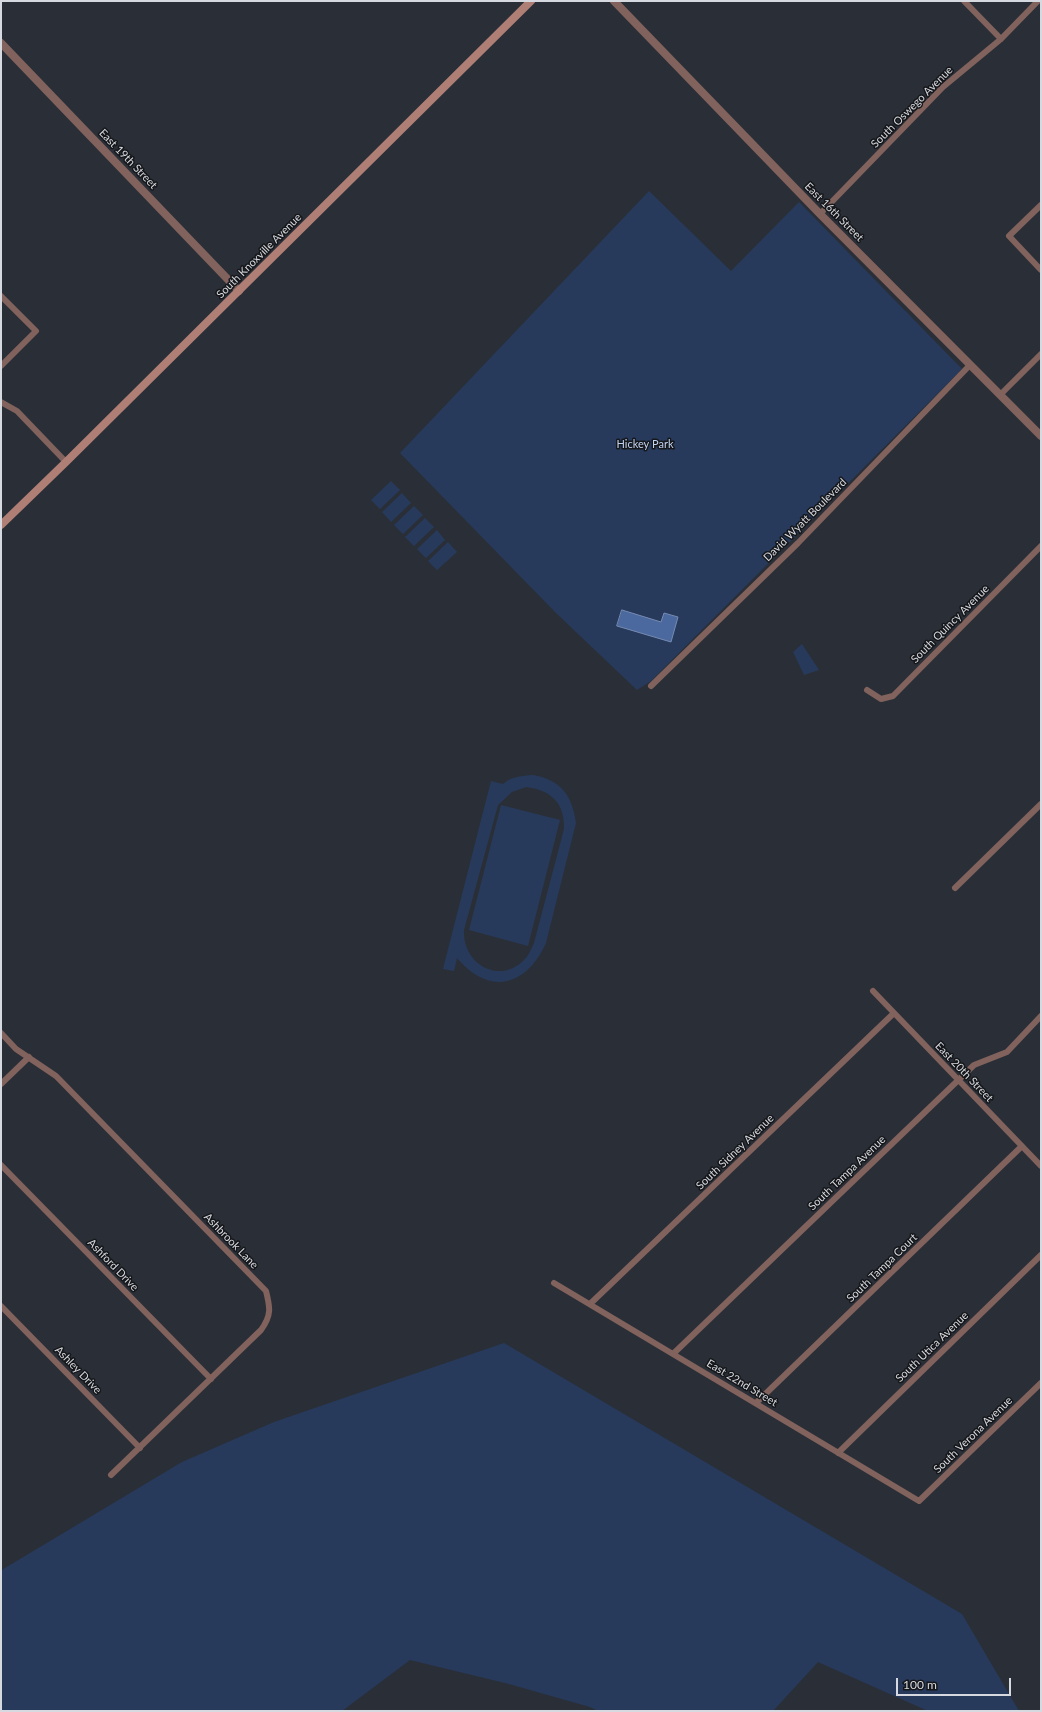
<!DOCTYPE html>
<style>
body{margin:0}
#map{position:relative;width:1042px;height:1712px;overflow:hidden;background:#2a2f37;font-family:Lato,sans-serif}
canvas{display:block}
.frame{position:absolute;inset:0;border:2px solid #d6d9df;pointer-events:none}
.scale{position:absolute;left:896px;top:1678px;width:115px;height:18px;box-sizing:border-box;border:2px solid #d6d9df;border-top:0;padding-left:5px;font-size:12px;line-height:14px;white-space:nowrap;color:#d6d9df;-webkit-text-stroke:3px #15171a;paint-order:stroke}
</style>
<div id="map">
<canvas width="1042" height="1712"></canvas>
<div class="frame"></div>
<div class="scale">100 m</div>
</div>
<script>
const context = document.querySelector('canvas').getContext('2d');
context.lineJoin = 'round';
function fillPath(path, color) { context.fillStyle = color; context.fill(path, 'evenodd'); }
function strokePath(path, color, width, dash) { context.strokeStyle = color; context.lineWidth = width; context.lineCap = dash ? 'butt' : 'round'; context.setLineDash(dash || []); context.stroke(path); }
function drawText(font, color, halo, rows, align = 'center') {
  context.font = font + ' Lato,sans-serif'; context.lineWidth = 3; context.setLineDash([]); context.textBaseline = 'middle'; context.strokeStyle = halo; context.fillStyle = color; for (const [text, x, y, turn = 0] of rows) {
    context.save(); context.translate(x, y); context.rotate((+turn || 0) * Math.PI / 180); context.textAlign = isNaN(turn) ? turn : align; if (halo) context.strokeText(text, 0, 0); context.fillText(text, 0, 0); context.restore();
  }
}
const green = new Path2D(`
 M649,191L731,271L799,202L962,369L651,681L637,690L556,613L400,453Z
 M391,481L400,490L380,509L371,500Z
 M402,493L411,503L391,522L382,512Z
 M414,506L423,515L403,534L394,525Z
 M425,518L434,527L414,546L405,537Z
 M437,530L445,540L426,558L417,549Z
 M448,542L457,552L437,570L428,561Z
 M802,644L819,670L804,675L793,652Z
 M533,775C561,780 572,795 576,823L546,943C526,987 489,996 457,958L454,971L443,969L491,781L503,784C512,776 522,776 533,775ZM526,787C551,790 565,803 564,829L534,943C531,949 529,955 525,959C500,986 462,964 464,930L498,805L512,792Z
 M501,805L560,820L528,946L469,930Z
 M504,1343L962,1614L1019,1711H928L818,1662L773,1711H598L590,1707L509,1684L410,1660L342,1711H1V1571L5,1568L182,1462L274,1422Z`);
const water = new Path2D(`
 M622,610L661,622L664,613L678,617L671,642L617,626Z`);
const minor = new Path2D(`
 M964,1L1001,39
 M1041,205L1009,236L1041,270
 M820,214L943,87L1001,39L1038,1
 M1,296L36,331L1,366
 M1000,395L1041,354
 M1,402L17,411L66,462
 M651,686L798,543L970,365
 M867,690L881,699L893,696L1041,546
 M955,888L1041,804
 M873,991L1041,1166
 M1,1033L16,1049L56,1076L266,1291C270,1307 272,1315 261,1330L111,1475
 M1,1084L29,1057
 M1,1165L211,1379
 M554,1283L919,1501L1041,1383
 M590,1304L894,1013
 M1,1306L140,1448
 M673,1354L974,1065L1007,1052L1041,1016
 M756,1403L1022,1146
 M838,1453L1041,1255`);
const tertiary = new Path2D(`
 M614,1L820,214L1041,436
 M1,43L239,291`);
const secondary = new Path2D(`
 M1,525L66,462L531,1`);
const streetNames = [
 ["South Oswego Avenue",912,107,-45],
 ["East 19th Street",128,159,46],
 ["East 16th Street",834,212,45],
 ["South Knoxville Avenue",259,256,-45],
 ["David Wyatt Boulevard",805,520,-45],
 ["South Quincy Avenue",950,624,-45],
 ["East 20th Street",964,1072,46],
 ["South Sidney Avenue",735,1152,-44],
 ["South Tampa Avenue",847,1173,-44],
 ["Ashbrook Lane",231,1241,46],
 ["Ashford Drive",113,1265,46],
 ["South Tampa Court",882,1268,-44],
 ["South Utica Avenue",932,1347,-44],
 ["Ashley Drive",78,1370,46],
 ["East 22nd Street",742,1383,31],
 ["South Verona Avenue",973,1435,-44]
];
const parkNames = [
 ["Hickey Park",645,444]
];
fillPath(green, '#273a5c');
fillPath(water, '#4b699e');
strokePath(water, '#758bb2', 1);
strokePath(minor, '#81625d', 6);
strokePath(tertiary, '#81625d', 8);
strokePath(secondary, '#af7f76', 8);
drawText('11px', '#d6d9df', '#15171a', streetNames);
drawText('11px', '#c0d2f2', '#15171a', parkNames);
</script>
